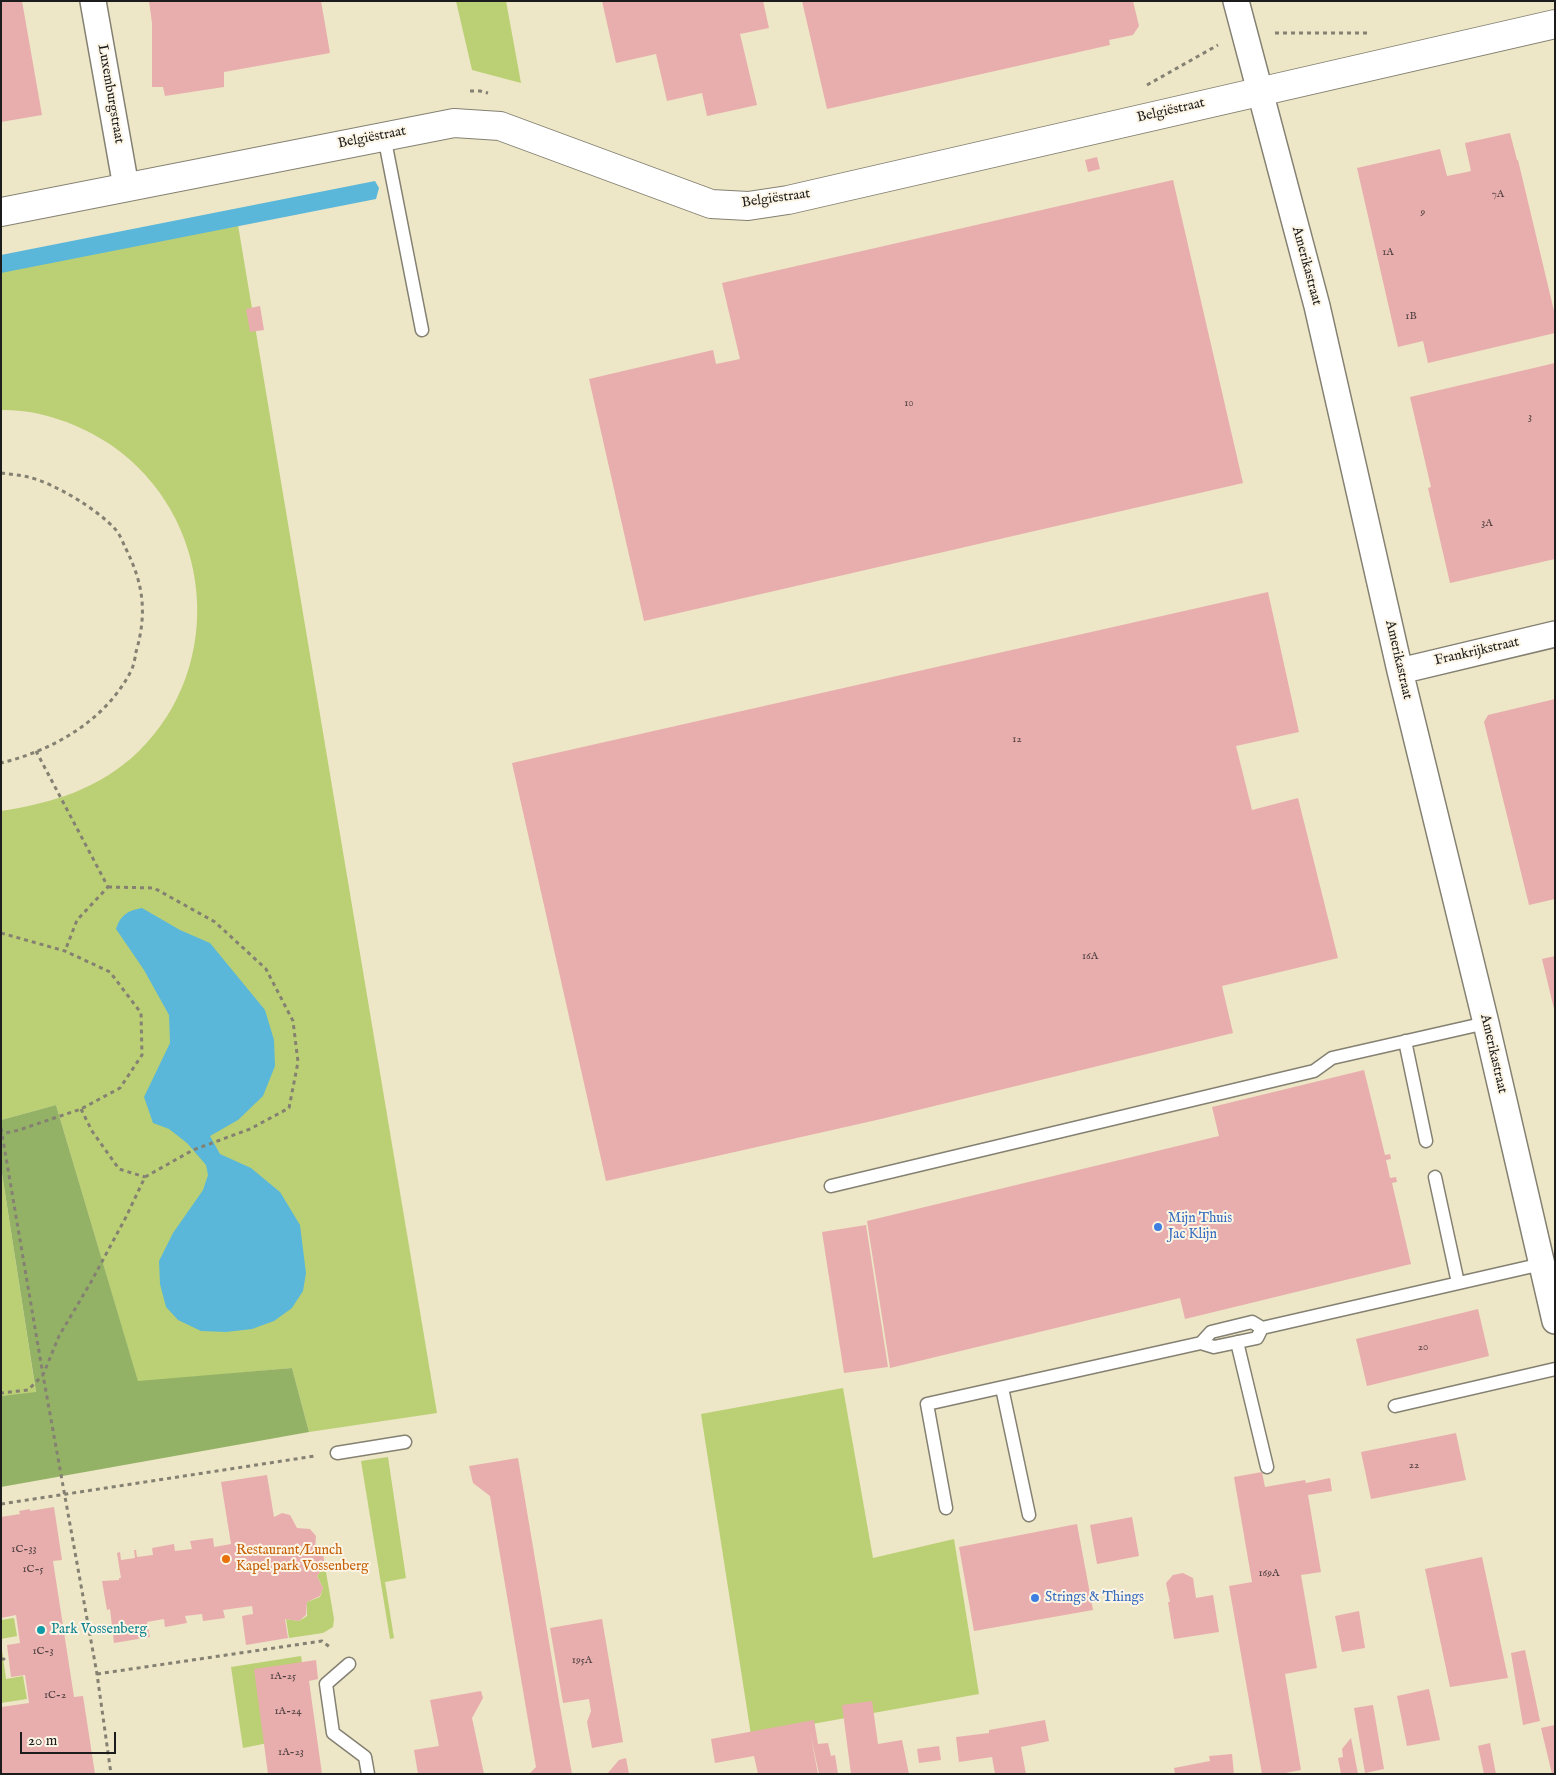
<!DOCTYPE html>
<meta charset="utf-8">
<style>
body{margin:0}
#map{position:relative;width:1556px;height:1775px;overflow:hidden;background:#ede6c7;font-family:"IM FELL English",serif}
canvas{display:block}
.frame{position:absolute;inset:0;border:2px solid #1c1c1c;pointer-events:none}
.scale{position:absolute;left:20px;top:1732px;width:96px;height:22px;box-sizing:border-box;border:2px solid #1c1c1c;border-top:0;padding-left:6px;font-size:15px;line-height:18px;white-space:nowrap;color:#1c1c1c;-webkit-text-stroke:4px #fcf5e5;paint-order:stroke}
</style>
<div id="map">
<canvas width="1556" height="1775"></canvas>
<div class="frame"></div>
<div class="scale">20 m</div>
</div>
<script>
const context = document.querySelector('canvas').getContext('2d');
context.lineJoin = 'round';
function fillPath(path, color) { context.fillStyle = color; context.fill(path, 'evenodd'); }
function strokePath(path, color, width, dash) { context.strokeStyle = color; context.lineWidth = width; context.lineCap = dash ? 'butt' : 'round'; context.setLineDash(dash || []); context.stroke(path); }
function drawText(font, color, halo, rows, align = 'center') {
  context.font = font + ' "IM FELL English",serif'; context.lineWidth = 4; context.setLineDash([]); context.textBaseline = 'middle'; context.strokeStyle = halo; context.fillStyle = color; for (const [text, x, y, turn = 0] of rows) {
    context.save(); context.translate(x, y); context.rotate((+turn || 0) * Math.PI / 180); context.textAlign = isNaN(turn) ? turn : align; if (halo) context.strokeText(text, 0, 0); context.fillText(text, 0, 0); context.restore();
  }
}
const green = new Path2D(`
 M456,1H506L521,83L472,70Z
 M238,225L437,1413L309,1432L292,1368L138,1382L56,1105L1,1120V811C53,803 99,789 138,752C228,665 213,515 111,445C80,424 39,409 1,410V270Z
 M1,1167L36,1393L1,1396Z
 M843,1388L873,1558L954,1539L979,1694L751,1735L701,1414Z
 M388,1457L406,1578L385,1582L394,1638L390,1639L361,1461Z
 M325,1566L334,1619L333,1627L323,1633L289,1638L286,1619L299,1621L307,1616V1602L320,1597L323,1588L317,1576Z
 M14,1618L17,1636L1,1639V1620Z
 M1,1643L6,1679L23,1676L27,1699L1,1703Z
 M301,1656L313,1734L243,1748L231,1667Z`);
const forest = new Path2D(`
 M56,1105L138,1381L292,1368L309,1432L1,1487V1396L36,1392L1,1167V1120Z`);
const water = new Path2D(`
 M375,181L379,188L376,199L1,273V255Z
 M142,908L180,930L210,943L265,1010L274,1040L275,1066L263,1096L238,1120L210,1136L220,1154L251,1168L280,1192L300,1225L306,1273L303,1291L292,1308L274,1321L252,1329L226,1332L201,1331L178,1320L166,1307L160,1284L159,1261L173,1233L203,1190L208,1175L206,1165L187,1143L169,1129L153,1123L144,1097L170,1043L169,1015L144,970L116,929C120,915 129,910 142,908Z`);
const building = new Path2D(`
 M1,1H22L42,115L1,122Z
 M149,1H321L330,53L224,72V87L165,96L163,87H152V23Z
 M602,1H763L769,28L740,34L757,105L707,116L702,93L667,101L656,54L616,63Z
 M802,1H1133L1139,26L1133,35L1109,40L1110,45L827,109Z
 M1510,133L1517,160H1518L1555,315V333L1428,363L1423,341L1398,347L1357,168L1440,149L1447,176L1467,172L1471,171L1465,143Z
 M1097,157L1100,169L1088,172L1085,160Z
 M1173,180L1243,483L644,621L589,379L713,350L716,364L740,359L722,283Z
 M260,306L264,330L250,332L246,309Z
 M1555,363V559L1450,583L1428,488L1431,487L1410,397Z
 M1268,592L1299,732L1236,746L1252,810L1298,798L1338,958L1222,986L1233,1033L881,1119L606,1181L512,763Z
 M1555,699V899L1529,905L1484,722L1488,715Z
 M1555,956V1009H1554L1542,959Z
 M1364,1070L1385,1155L1390,1154L1391,1159L1386,1160L1390,1178L1396,1177L1397,1182L1392,1183L1411,1264L1185,1319L1180,1298L890,1368L867,1221L1219,1136L1212,1107Z
 M866,1225L888,1367L844,1373L822,1232Z
 M1478,1309L1489,1356L1367,1386L1356,1339Z
 M1456,1433L1466,1480L1371,1499L1361,1452Z
 M518,1458L560,1707L572,1774H529L536,1767L490,1496L473,1483L469,1466Z
 M1262,1472L1265,1487L1305,1480L1306,1483L1330,1478L1332,1491L1308,1495L1321,1572L1301,1575L1317,1668L1285,1674L1301,1770L1280,1774H1262L1229,1586L1252,1582L1234,1477Z
 M267,1475L274,1517L282,1513L290,1515L297,1528L310,1529L316,1536L315,1549L323,1553L325,1566L317,1576L323,1588L320,1596L307,1602L306,1615L299,1621L285,1619L288,1638L246,1645L242,1616L253,1614L252,1606L223,1610L225,1618L203,1621L202,1614L185,1616L187,1623L165,1627L164,1619L147,1622L150,1637L114,1643L110,1609L107,1610L102,1581L119,1580V1578H121L117,1553L120,1552L121,1560L135,1558L134,1550H136L137,1557L153,1555L152,1548L174,1544L175,1551L192,1549L190,1541L213,1538L214,1547L231,1544L221,1482Z
 M54,1507L62,1560L53,1561L74,1697L83,1696L95,1774H1V1707L29,1703L25,1675L11,1677L7,1645L20,1643L16,1615L1,1618V1517L20,1514L19,1511L30,1509V1511Z
 M1132,1517L1139,1556L1097,1564L1090,1525Z
 M1077,1524L1093,1610L974,1631L959,1547Z
 M1482,1557L1508,1678L1450,1687L1425,1569Z
 M1183,1573L1193,1578L1196,1598L1213,1595L1219,1632L1174,1639L1168,1602H1170L1166,1583L1173,1575Z
 M1359,1611L1365,1648L1342,1652L1335,1616Z
 M602,1619L623,1742L592,1748L587,1722L591,1711L589,1699L563,1703L550,1628Z
 M1525,1650L1540,1721L1523,1725L1511,1653Z
 M316,1660L318,1679L309,1681L322,1774H268L254,1669Z
 M1429,1689L1440,1740L1407,1746L1397,1696Z
 M481,1691L483,1698L472,1718L484,1774H418L414,1750L439,1746L430,1700Z
 M872,1701L878,1744L902,1740L909,1774H851L842,1705Z
 M1373,1705L1384,1769L1365,1773L1354,1708Z
 M814,1720L818,1744L828,1743L831,1756L835,1755L838,1774H819L810,1732L818,1774H758L754,1756L715,1763L711,1739Z
 M1045,1720L1049,1741L1021,1747L1026,1774H995L992,1757L959,1762L956,1737L989,1733V1730Z
 M1555,1725V1774H1552L1541,1728Z
 M1351,1738L1358,1774H1341L1338,1758L1343,1757L1342,1749Z
 M1490,1743L1496,1774H1484L1478,1746Z
 M939,1746L941,1760L919,1763L917,1749Z
 M1232,1754L1234,1774H1175L1174,1768L1210,1761L1209,1756Z
 M626,1758L629,1774H607L619,1760Z`);
const path = new Path2D(`
 M1275,33H1367
 M1147,85L1218,45
 M470,91H480L488,93
 M1,473C10,474 19,475 28,477C54,483 97,509 115,529C120,534 123,543 126,549C144,585 147,614 136,652C135,658 134,665 131,671C106,720 54,750 1,763
 M36,751L108,887L77,920L65,951
 M108,887L154,888L215,922L266,969L293,1021L298,1062L289,1108L250,1129L193,1150L145,1177L126,1217L91,1282L59,1336L43,1375L97,1674L111,1774
 M1,933L65,951L110,972L141,1013L142,1055L120,1088L81,1109L19,1130L1,1134
 M81,1109L92,1131L119,1169L145,1177
 M1,1128L43,1375L28,1390L1,1393
 M1,1504L315,1456
 M1,1659H4L1,1662
 M97,1674L322,1641L331,1648`);
const service = new Path2D(`
 M384,136L422,330
 M1405,1041L1426,1141
 M1435,1177L1458,1283
 M831,1186L1314,1071L1332,1058L1486,1023
 M1237,1342L1267,1467
 M1201,1343L1211,1332L1252,1322L1262,1328L1542,1264
 M1002,1388L1029,1515
 M1395,1406L1555,1369
 M337,1453L405,1442
 M946,1508L927,1404L1201,1343L1214,1347L1257,1338L1262,1328
 M349,1664L326,1684L333,1733L365,1757L368,1774`);
const minor = new Path2D(`
 M93,1L126,187
 M1236,1L1317,306L1400,671L1486,1023L1555,1321
 M1400,671L1555,634`);
const secondary = new Path2D(`
 M1,212L454,123L500,126L711,204L748,206L788,200L1555,24`);
const markers = [
 [1158,1227,5,"#3f7fe0"],
 [226,1559,5,"#e8710a"],
 [1035,1598,5,"#3f7fe0"],
 [41,1630,5,"#0f9aa8"]
];
const numberNames = [
 ["7A",1498,195],
 ["9",1423,213],
 ["1A",1388,253],
 ["1B",1411,317],
 ["10",909,404],
 ["3",1530,418],
 ["3A",1487,524],
 ["12",1017,740],
 ["16A",1090,957],
 ["20",1423,1348],
 ["22",1414,1466],
 ["1C-33",24,1550],
 ["1C-5",33,1570],
 ["169A",1269,1574],
 ["1C-3",43,1652],
 ["195A",582,1661],
 ["1A-25",283,1677],
 ["1C-2",55,1696],
 ["1A-24",288,1712],
 ["1A-23",291,1753]
];
const streetNames = [
 ["Luxemburgstraat",110,94,80],
 ["Belgiëstraat",1171,111,-13],
 ["Belgiëstraat",372,138,-11],
 ["Belgiëstraat",776,199,-8],
 ["Amerikastraat",1306,266,75],
 ["Frankrijkstraat",1477,652,-13],
 ["Amerikastraat",1398,660,77],
 ["Amerikastraat",1493,1054,77]
];
const shopNames = [
 ["Mijn Thuis",1168,1219],
 ["Jac Klijn",1168,1235],
 ["Strings & Things",1045,1598]
];
const foodNames = [
 ["Restaurant/Lunch",236,1551],
 ["Kapel park Vossenberg",236,1567]
];
const cultureNames = [
 ["Park Vossenberg",51,1630]
];
fillPath(green, '#bbd074');
fillPath(forest, '#94b266');
fillPath(water, '#5bb7d9');
fillPath(building, '#e8aead');
strokePath(service, '#848172', 15);
strokePath(minor, '#848172', 28);
strokePath(secondary, '#848172', 30);
strokePath(path, '#848172', 3, [4, 4]);
strokePath(service, '#fff', 12);
strokePath(minor, '#fff', 25);
strokePath(secondary, '#fff', 28);
for (const [x, y, r, color] of markers) { const dot = new Path2D(); dot.arc(x, y, r, 0, 2 * Math.PI); context.fillStyle = color; context.fill(dot); strokePath(dot, '#fcf5e5', 2); }
drawText('11px', '#4f4040', null, numberNames);
drawText('14px', '#1c1c1c', '#fcf5e5', streetNames);
drawText('14px', '#366cbe', '#fcf5e5', shopNames, 'left');
drawText('14px', '#c56008', '#fcf5e5', foodNames, 'left');
drawText('14px', '#0d838f', '#fcf5e5', cultureNames, 'left');
</script>
